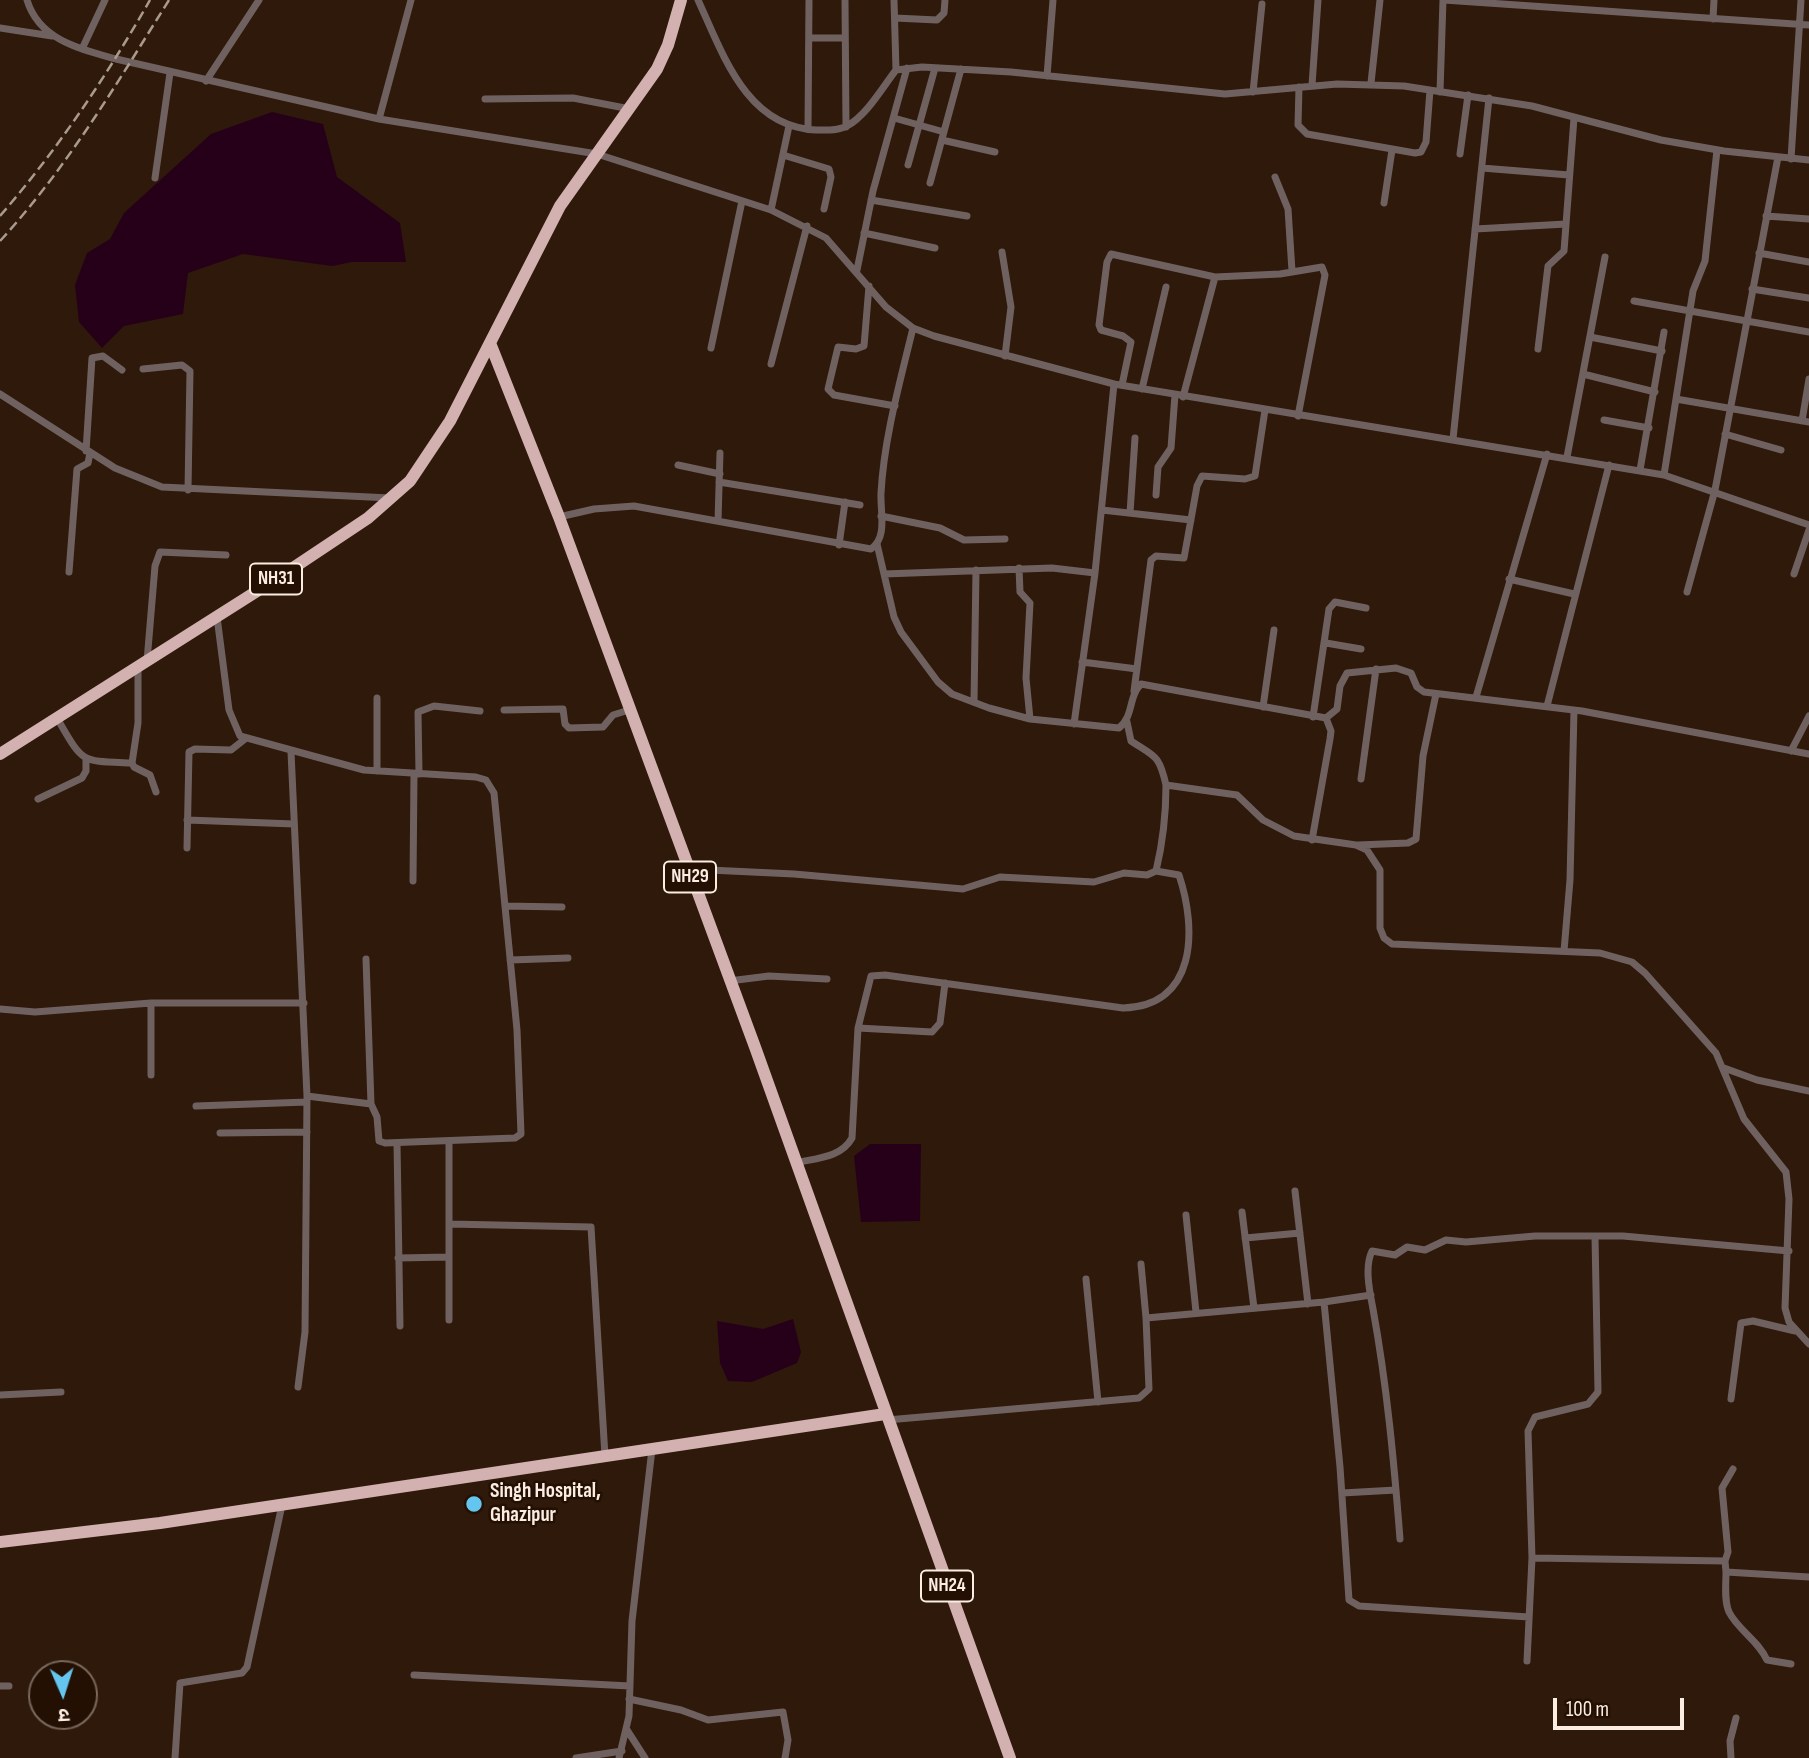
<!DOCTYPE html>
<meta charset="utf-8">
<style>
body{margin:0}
#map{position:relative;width:1809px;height:1758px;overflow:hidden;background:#2e190a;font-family:"Sofia Sans Condensed","Noto Sans Devanagari",sans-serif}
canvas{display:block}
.north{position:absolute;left:28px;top:1660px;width:70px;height:70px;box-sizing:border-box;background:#241003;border:2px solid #7a685d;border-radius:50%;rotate:177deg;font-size:19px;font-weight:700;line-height:28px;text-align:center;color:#fcede3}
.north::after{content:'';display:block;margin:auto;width:24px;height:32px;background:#64c5ee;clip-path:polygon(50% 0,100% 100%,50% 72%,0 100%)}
.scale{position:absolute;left:1553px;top:1698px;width:131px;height:32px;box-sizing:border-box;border:4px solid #fcede3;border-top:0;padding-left:9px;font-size:21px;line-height:24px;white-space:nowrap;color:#fcede3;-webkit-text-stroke:5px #241003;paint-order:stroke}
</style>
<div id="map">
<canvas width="1809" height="1758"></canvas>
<div class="north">उ</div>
<div class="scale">100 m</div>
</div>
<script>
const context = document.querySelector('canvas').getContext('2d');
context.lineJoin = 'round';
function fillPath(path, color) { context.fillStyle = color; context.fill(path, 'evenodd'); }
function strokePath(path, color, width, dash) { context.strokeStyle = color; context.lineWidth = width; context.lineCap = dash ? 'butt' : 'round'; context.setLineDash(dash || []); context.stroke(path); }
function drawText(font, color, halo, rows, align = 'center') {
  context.font = font + ' "Sofia Sans Condensed",sans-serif'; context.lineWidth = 5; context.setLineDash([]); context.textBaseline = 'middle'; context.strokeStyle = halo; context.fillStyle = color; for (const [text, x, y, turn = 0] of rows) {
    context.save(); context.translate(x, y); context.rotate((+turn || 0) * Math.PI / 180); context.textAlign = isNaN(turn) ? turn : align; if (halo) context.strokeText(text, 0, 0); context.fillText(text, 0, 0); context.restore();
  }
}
const water = new Path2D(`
 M272,112L323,124L337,177L400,223L406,262H352L332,266L243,254L188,273L183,314L124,326L102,348L79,322L75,285L87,253L110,239L124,213L211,134Z
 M870,1144H921L920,1221L861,1222L854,1156Z
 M793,1319L801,1352L797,1363L752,1382L728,1381L720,1363L717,1321L763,1329Z`);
const minor = new Path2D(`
 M27,0C39,40 80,49 116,59L379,119L597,154L771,210L826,238L886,307L913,328L934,336L1114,384L1664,475L1809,525
 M698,0C723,54 746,127 816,130C826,130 838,131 847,126C867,115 882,88 896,70L922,67L1011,72L1225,94L1337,84L1404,86L1532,106L1661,140L1724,151L1809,160
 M845,0L846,127
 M894,0L896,70
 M1444,0L1809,25
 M895,18L937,20L944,13L945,0
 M1713,19L1714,0
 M0,28L52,36
 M809,38H845
 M82,49L105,0
 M1047,76L1053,0
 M206,81L259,0
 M1371,83L1380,0
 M1312,85L1318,0
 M1299,87L1298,125L1307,134L1415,153L1421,152L1426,142L1430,90
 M1253,92L1262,4
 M1440,92L1443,0
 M485,99L573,98L630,109
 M894,118L944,132
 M379,119L411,0
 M808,129L809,0
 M942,140L995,152
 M1460,154L1468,95
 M783,155L829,169L831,177L824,209
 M1791,159L1801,0
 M908,165L935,68
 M1482,168L1569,175
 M1275,177L1288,209L1292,271
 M155,178L170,73
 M930,183L961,69
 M871,200L967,216
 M1384,203L1392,150
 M771,210L789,126
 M1766,216L1809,219
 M1475,229L1566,224
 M864,233L935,248
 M1002,252L1011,307L1005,356
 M1759,253L1809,262
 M857,270L873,191L907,68
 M869,286L864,346L856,349L838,347L828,389L834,395L895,406
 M1752,289L1809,298
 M1634,301L1809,332
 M1590,337L1662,351
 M711,348L742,201
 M1538,349L1548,266L1564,251L1574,118
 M771,364L807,226
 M143,369L182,365L190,371L188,490
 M1583,374L1655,392
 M1122,385L1131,342L1123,336L1101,330L1099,325L1107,262L1111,254L1215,277L1280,274L1322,267L1325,275L1298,416
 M1142,389L1166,287
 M0,394L115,468L162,487L390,498
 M1183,397L1215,277
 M1676,399L1809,422
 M1604,420L1649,428
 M1802,421L1809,379
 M1725,434L1781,450
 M1453,439L1489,98
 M86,451L92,358L103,356L122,370
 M1567,457L1605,257
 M678,465L720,474
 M1640,470L1664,332
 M1664,475L1693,291L1705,261L1717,150
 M719,482L860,505
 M1156,495L1158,467L1171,448L1175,395
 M1102,510L1191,520
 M1130,513L1135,438
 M881,516L940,528L964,540L1005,539
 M559,517L594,509L634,506L871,549C888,537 880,512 881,493C884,438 900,382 913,328
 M718,521L720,453
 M877,544L894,617L901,632L938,682L952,694L989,708L1030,719L1119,728C1134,716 1128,697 1141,684L1326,718L1337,709L1340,686L1347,673L1396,668L1411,673L1417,687L1424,692L1582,711L1809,754
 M839,545L845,502
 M1019,568L1020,592L1030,603L1026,678L1030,719
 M69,572L77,469L88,463L90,453
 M884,574L1052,568L1095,573
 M1794,574L1809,530
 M1509,579L1574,594
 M1687,592L1715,490L1778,157
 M217,617L229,710L240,736L364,770L476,777L486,780L494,793L517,1030L521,1134L515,1138L385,1143L379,1141L377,1117L371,1104L307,1096
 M1326,643L1361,649
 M147,661L155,566L160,552L226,555
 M1082,662L1137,669
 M138,667V723L132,763L134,767L150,775L156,792
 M1134,691L1151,560L1156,556L1184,558L1197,486L1202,476L1245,479L1255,476L1265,410
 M1476,697L1547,454
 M974,702L976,570
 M1547,706L1609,465
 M1263,707L1274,630
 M504,710L563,709L565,724L569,728L603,727L613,715L629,710
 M1313,717L1329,609L1335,602L1366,608
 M57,718C84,764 79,761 132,763
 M1127,722L1131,741C1155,757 1159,754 1166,785L1237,795L1263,820L1294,836L1356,845L1367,850L1380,870V928L1384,938L1392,944L1600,953L1632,962L1645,973L1716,1053L1744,1119L1786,1172L1789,1199L1785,1308L1789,1322L1809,1344
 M1074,724L1095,573L1114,384
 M1791,751L1809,716
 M291,752L307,1096L305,1332L298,1387
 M377,771V698
 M419,774L418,712L434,706L480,711
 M1361,779L1376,669
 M38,799L82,778L86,771V760
 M187,820L294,824
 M1312,840L1330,739L1331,731L1326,718
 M1358,845L1408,843L1416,839L1423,756L1436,694
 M187,848L189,752L195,749L231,750L245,739
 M688,869L794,874L963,889L1000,877L1094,882L1124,873L1147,875L1156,871C1163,842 1166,814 1166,785
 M413,881L414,774
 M505,906L562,907
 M1564,951L1570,880L1574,710
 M366,959L371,1104
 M510,960L568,958
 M729,981L769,976L827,979
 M0,1009L35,1012L151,1003H304
 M858,1028L932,1032L940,1023L945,983
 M1724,1068L1757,1080L1809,1091
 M151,1075V1003
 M196,1106L307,1102
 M220,1133L307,1132
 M449,1142V1320
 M397,1143L400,1326
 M795,1163C816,1158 841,1158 852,1138L858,1028L871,976L885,975L1123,1008C1197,1006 1197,929 1179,875L1156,871
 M1295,1191L1308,1304
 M1242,1212L1254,1308
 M1186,1215L1196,1312
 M449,1224L591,1227L605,1456
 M1245,1238L1300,1233
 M398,1258L449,1257
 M1141,1264L1146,1318
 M1086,1279L1098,1402
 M1324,1302L1340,1467L1349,1600L1359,1606L1529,1617
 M0,1395L61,1392
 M1731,1399L1741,1323L1753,1321L1795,1331
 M887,1420L1139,1398L1149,1389L1146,1318L1324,1302L1371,1295
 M1342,1493L1396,1490
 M1400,1539C1394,1462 1387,1386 1373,1309C1370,1293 1364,1267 1372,1251L1395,1255L1407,1247L1425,1250L1446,1240L1466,1242L1535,1236H1623L1789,1251
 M1532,1558L1725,1561L1726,1572L1809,1577
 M1725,1561L1728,1552L1722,1488L1733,1469
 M1726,1572C1726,1584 1724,1601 1729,1612C1738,1630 1758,1640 1767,1660L1791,1664
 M1527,1661L1532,1558L1528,1431L1535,1417L1588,1404L1598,1392L1595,1237
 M414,1675L630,1686
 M0,1686H9
 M629,1699L681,1710L708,1720L783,1712L788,1740L785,1758
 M627,1730L645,1758
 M175,1758L180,1683L242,1673L247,1667L282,1505
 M576,1758L622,1751
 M619,1758L629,1716L632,1621L652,1449
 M1731,1758L1730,1741L1736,1718`);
const trunk = new Path2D(`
 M490,343L559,517L755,1047L1010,1758
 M0,754L284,574L368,518L410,481L450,421L560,206L657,69L668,45L681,0
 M0,1542L160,1523L885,1414`);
const rail = new Path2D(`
 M0,216C58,149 106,77 150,0
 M0,241C67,168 117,83 169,0`);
const markers = [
 [474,1504,9,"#64c5ee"]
];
const shields = [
 [276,579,52],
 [690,877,52],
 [947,1586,52]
];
const shieldNames = [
 ["NH31",276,579],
 ["NH29",690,877],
 ["NH24",947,1586]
];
const poiNames = [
 ["Singh Hospital,",490,1492],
 ["Ghazipur",490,1516]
];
fillPath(water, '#260019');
strokePath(minor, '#706161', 7);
strokePath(trunk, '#d2b1b0', 12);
strokePath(rail, '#aa998d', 2.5, [10, 5]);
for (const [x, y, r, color] of markers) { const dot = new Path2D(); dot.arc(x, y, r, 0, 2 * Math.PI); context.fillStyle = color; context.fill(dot); strokePath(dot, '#241003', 2.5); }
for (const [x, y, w] of shields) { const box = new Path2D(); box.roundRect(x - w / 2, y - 15.5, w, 31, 5); context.fillStyle = '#241003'; context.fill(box); strokePath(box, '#fcede3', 2); }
drawText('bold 19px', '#fcede3', null, shieldNames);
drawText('bold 21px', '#fcede3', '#241003', poiNames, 'left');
</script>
